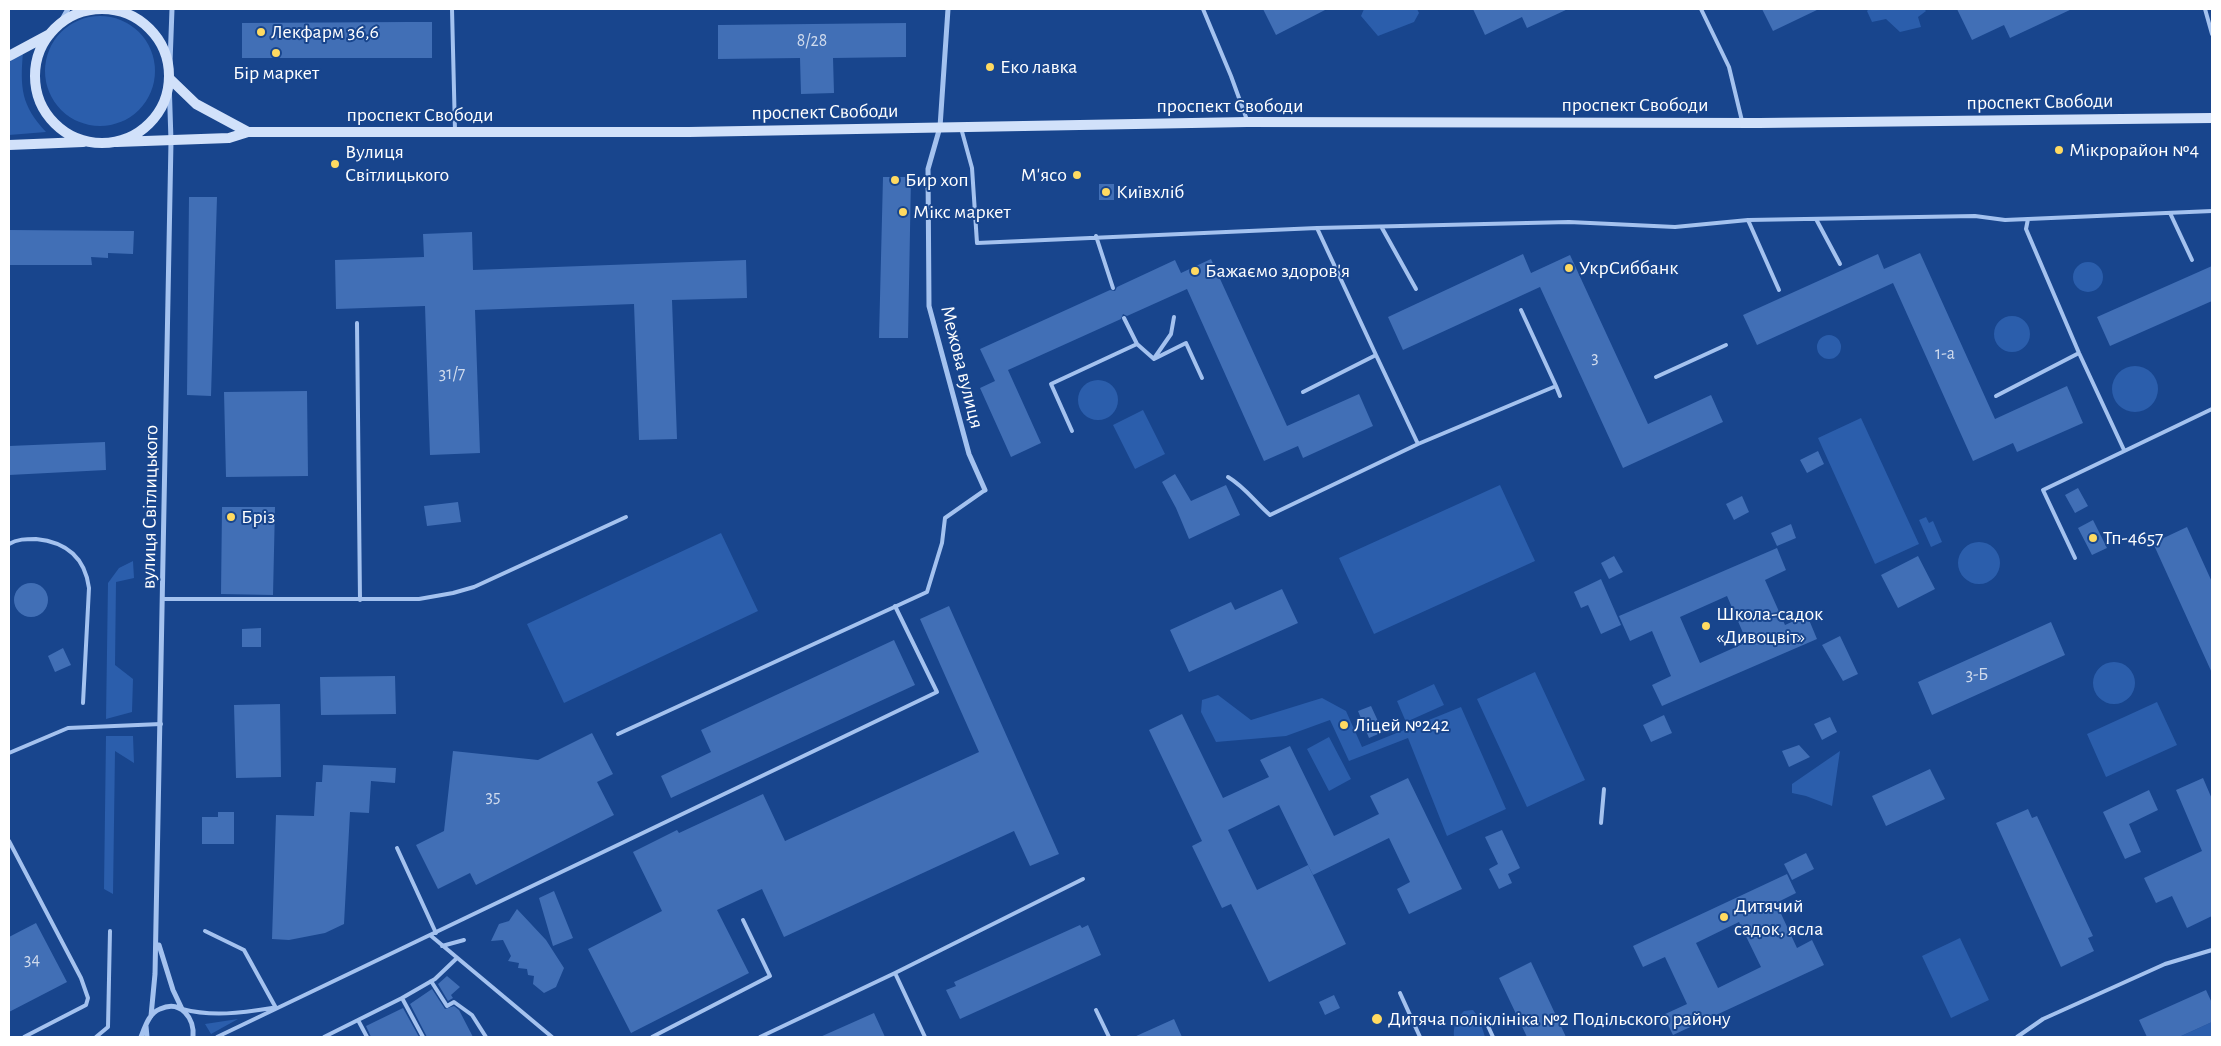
<!DOCTYPE html>
<meta charset="utf-8">
<style>
body{margin:0}
#map{position:relative;width:2221px;height:1046px;overflow:hidden;background:#18458d;font-family:"Alegreya Sans",sans-serif}
canvas{display:block}
.frame{position:absolute;inset:0;border:10px solid #fff;pointer-events:none}
</style>
<div id="map">
<canvas width="2221" height="1046"></canvas>
<div class="frame"></div>
</div>
<script>
const context = document.querySelector('canvas').getContext('2d');
context.lineJoin = 'round';
function fillPath(path, color) { context.fillStyle = color; context.fill(path, 'evenodd'); }
function strokePath(path, color, width, dash) { context.strokeStyle = color; context.lineWidth = width; context.lineCap = dash ? 'butt' : 'round'; context.setLineDash(dash || []); context.stroke(path); }
function drawText(font, color, halo, rows, align = 'center') {
  context.font = font + ' "Alegreya Sans",sans-serif'; context.lineWidth = 4; context.setLineDash([]); context.textBaseline = 'middle'; context.strokeStyle = halo; context.fillStyle = color; for (const [text, x, y, turn = 0] of rows) {
    context.save(); context.translate(x, y); context.rotate((+turn || 0) * Math.PI / 180); context.textAlign = isNaN(turn) ? turn : align; if (halo) context.strokeText(text, 0, 0); context.fillText(text, 0, 0); context.restore();
  }
}
const green = new Path2D(`
 M1364,9H1417L1419,13L1414,22L1378,36L1361,16Z
 M1869,9H1924L1926,11L1918,17L1921,27L1900,32L1886,19L1872,22L1867,11Z
 M45 71a55 55 0 1 1 110 0a55 55 0 1 1-110 0Z
 M23,52C20,88 21,105 46,132L9,135V62Z
 M2073 277a15 15 0 1 1 30 0a15 15 0 1 1-30 0Z
 M1994 334a18 18 0 1 1 36 0a18 18 0 1 1-36 0Z
 M1817 347a12 12 0 1 1 24 0a12 12 0 1 1-24 0Z
 M2112 389a23 23 0 1 1 46 0a23 23 0 1 1-46 0Z
 M1078 400a20 20 0 1 1 40 0a20 20 0 1 1-40 0Z
 M1143,410L1165,454L1135,469L1113,425Z
 M1861,418L1919,544L1875,564L1818,438Z
 M1500,485L1535,561L1374,634L1339,558Z
 M1926,517L1929,523L1933,521L1942,542L1931,547L1919,520Z
 M721,533L758,611L564,703L527,624Z
 M1958 563a21 21 0 1 1 42 0a21 21 0 1 1-42 0Z
 M133,561L134,578L116,582L115,665L133,679L132,712L106,719L108,583L119,568Z
 M2093 683a21 21 0 1 1 42 0a21 21 0 1 1-42 0Z
 M1535,672L1585,780L1527,807L1477,699Z
 M1434,684L1444,705L1406,722L1397,701Z
 M1218,695L1251,720L1322,698L1346,711L1362,747L1461,707L1506,809L1447,836L1408,738L1349,761L1330,720L1286,736L1216,742L1201,712L1202,700Z
 M2157,702L2177,745L2106,777L2087,734Z
 M106,736H133L134,763L115,751L113,894L104,889Z
 M1329,737L1351,779L1329,791L1307,749Z
 M1840,751L1832,806L1806,796L1792,793V784Z
 M1960,938L1989,1000L1951,1018L1922,956Z
 M1473,1010L1479,1018L1485,1037H1454C1453,1026 1456,1019 1464,1011Z
 M238,1019L211,1034L205,1024Z
 M2212,1022V1037H2179Z`);
const building = new Path2D(`
 M1263,9H1327L1276,35Z
 M1473,9H1568L1527,28L1522,17L1485,35Z
 M1762,9H1819L1773,31Z
 M1957,9H2072L2010,38L2004,25L1972,40Z
 M406,22H432V58H242V23Z
 M906,23V57L833,58L834,93L801,94L800,58L718,59V25Z
 M883,177H911L908,338H879Z
 M1099,184H1114V200H1099Z
 M189,197H217L211,396L187,395Z
 M9,230L134,231L133,254L108,253V258L91,257L92,265H9Z
 M472,232L473,270L746,260L747,298L672,300L677,439L639,440L634,304L475,310L480,453L430,455L425,306L336,309L335,260L424,257L423,234Z
 M1920,253L1995,419L2067,386L2083,423L2017,452L2013,443L1973,461L1893,283L1757,345L1743,315L1878,254L1884,269Z
 M1523,254L1531,273L1570,255L1648,424L1711,395L1723,422L1623,468L1540,287L1403,350L1388,317Z
 M1211,259L1287,426L1359,394L1373,426L1303,458L1298,446L1264,461L1187,289L1127,316L1123,314L1121,319L1008,370L1041,443L1011,457L980,388L995,381L980,349L1110,290L1115,291L1117,287L1175,260L1181,273Z
 M2212,266V301L2110,346L2097,317Z
 M307,391L308,476L226,477L224,392Z
 M105,442L106,470L9,475V446Z
 M1818,451L1824,464L1807,473L1800,460Z
 M1175,474L1191,501L1226,485L1240,515L1189,539L1176,508L1162,482Z
 M2078,488L2088,506L2075,513L2065,495Z
 M1742,496L1749,512L1734,520L1726,504Z
 M458,502L461,522L427,526L424,506Z
 M222,507H275L273,595L221,594Z
 M2093,520L2107,548L2092,555L2078,528Z
 M1791,524L1796,538L1777,546L1771,533Z
 M2187,527L2212,582V673L2153,543Z
 M1777,548L1786,570L1765,580L1785,625L1807,615L1817,639L1662,706L1652,685L1671,676L1652,631L1630,641L1619,616ZM1727,596L1747,642L1700,663L1680,617Z
 M1614,556L1623,572L1609,579L1601,563Z
 M1918,556L1935,589L1898,608L1881,575Z
 M1601,579L1621,625L1601,634L1588,605L1581,608L1574,592Z
 M14 600a17 17 0 1 1 34 0a17 17 0 1 1-34 0Z
 M1282,589L1298,623L1189,672L1170,630L1231,602L1235,610Z
 M949,606L1059,854L1030,866L1014,831L784,937L762,889L717,910L749,973L631,1033L588,949L662,911L633,852L677,830L679,833L763,794L785,841L979,752L920,619Z
 M2051,622L2065,655L1932,715L1918,682Z
 M261,628V647H242V629Z
 M1840,636L1858,674L1843,681L1822,645Z
 M894,640L915,685L671,798L661,776L711,752L701,730Z
 M63,648L71,665L55,672L48,656Z
 M395,676L396,714L321,715L320,677Z
 M280,704L281,777L236,778L234,705Z
 M1371,706L1383,732L1369,738L1358,711Z
 M1182,714L1223,798L1269,777L1260,760L1290,746L1334,836L1379,814L1370,796L1408,778L1462,889L1409,914L1397,889L1410,882L1389,838L1313,875L1279,805L1228,830L1257,890L1308,865L1346,944L1269,982L1231,904L1222,908L1192,846L1202,841L1149,730Z
 M1664,715L1672,733L1651,742L1643,725Z
 M1830,717L1837,732L1822,740L1814,724Z
 M592,733L613,774L597,782L614,815L476,885L470,873L438,889L416,845L444,831L453,751L538,760Z
 M1799,745L1810,757L1789,767L1782,751Z
 M323,765L396,768L395,783L371,781L369,813L350,812L344,924L325,933L289,940L272,939L276,815L314,816L316,782H322Z
 M1930,769L1945,799L1886,826L1872,796Z
 M2203,778L2212,799V916L2187,928L2172,896L2156,903L2144,878L2202,851L2176,790Z
 M2149,790L2158,810L2129,824L2141,852L2125,859L2103,812Z
 M2028,809L2032,818L2037,816L2093,936L2088,938L2094,951L2061,967L1996,823Z
 M218,812H234V844H202V817H218Z
 M1502,830L1520,868L1508,874L1512,883L1499,889L1489,869L1498,864L1485,837Z
 M1806,853L1814,869L1792,880L1784,864Z
 M1787,874L1796,893L1776,903L1797,948L1812,940L1824,965L1673,1035L1663,1015L1687,1004L1665,957L1643,967L1633,946ZM1739,922L1761,967L1718,988L1696,943Z
 M554,891L573,938L553,946L539,898Z
 M517,909L546,940L564,968L556,987L544,993L533,984L534,976L528,975L527,969L518,968L519,963L508,961L511,956L503,940L491,941L499,924L509,921Z
 M36,923L67,982L9,1012V937Z
 M1080,925L1082,928L1088,925L1101,955L960,1019L946,990L956,986L954,982Z
 M1531,962L1566,1037H1527L1499,978Z
 M447,976L460,987L451,995L453,998L448,1001L438,984Z
 M432,989L445,1009L454,1006L459,1010L473,1037H427L410,1004Z
 M2206,990L2212,1003V1022L2179,1037H2147L2139,1020Z
 M1334,995L1340,1008L1325,1015L1319,1002Z
 M403,1008L419,1037H371L366,1026Z
 M874,1013L885,1037H820Z
 M1174,1019L1182,1037H1134Z`);
const lane = new Path2D(`
 M452,9L455,131
 M1203,9L1231,76L1247,120
 M1701,9L1729,67L1742,121
 M2205,9L2212,34
 M961,128L972,168L977,243L1317,228L1569,222L1675,227L1748,220L1975,216L2005,220L2028,219L2026,229L2079,353L2124,450
 M2170,213L2192,260
 M1816,219L1840,264
 M2028,219L2212,211
 M1748,220L1779,290
 M1382,228L1416,289
 M1096,236L1113,288
 M1521,310L1556,386
 M1124,318L1137,344L1154,359L1186,343L1202,378
 M357,323L360,600
 M1376,355L1418,444L1556,386L1560,396
 M1155,357L1171,334L1174,317
 M1656,377L1726,345
 M1303,392L1376,355L1317,228
 M1996,396L2079,353
 M1072,431L1051,384L1137,344
 M1228,477C1245,487 1255,502 1270,515L1418,444
 M9,544C17,539 26,539 36,539C66,542 85,557 89,588L83,703
 M2075,558L2043,490L2212,409
 M163,599H419L453,593L474,587L626,517
 M618,734L927,592L942,543L945,518L985,490
 M9,753L68,728L161,724
 M1601,823L1604,789
 M9,841L81,978L88,998L86,1005L24,1037
 M397,848L436,933
 M205,931L244,950L276,1008
 M430,935L552,1037
 M442,946L464,940
 M895,973L925,1037
 M431,981L447,1006L454,1002L472,1015L486,1037
 M1400,993L1420,1037
 M182,1009C212,1017 241,1013 272,1008
 M1096,1010L1109,1037
 M358,1020L367,1037
 M1488,1026L1493,1037
 M96,1037L108,1027L110,931
 M217,1037L937,692L895,606
 M324,1037L402,998
 M423,1037L402,998L435,979L457,958
 M652,1037L770,976L743,920
 M760,1037L895,973L1083,879
 M2017,1037L2043,1019L2165,964L2212,950`);
const street = new Path2D(`
 M948,9L940,127L928,169L929,306L969,454L985,490
 M60,23L68,9
 M170,63L172,9
 M159,945L173,990L182,1009
 M151,1016L155,974L171,141L169,79
 M146,1026L147,1037
 M141,1037C145,1027 149,1013 160,1009C181,999 195,1019 193,1037`);
const secondary = new Path2D(`
 M35 76a67 67 0 1 1 134 0a67 67 0 1 1-134 0Z
 M9,56L50,34
 M169,78L196,104L248,132
 M117,142L229,138L248,132H689L1247,122L1759,123L2212,118
 M9,145L83,142`);
const markers = [
 [261,32,5,"#ffda61"],
 [276,53,5,"#ffda61"],
 [990,67,5,"#ffda61"],
 [2059,150,5,"#ffda61"],
 [335,164,5,"#ffda61"],
 [1077,175,5,"#ffda61"],
 [895,180,5,"#ffda61"],
 [1106,192,5,"#ffda61"],
 [903,212,5,"#ffda61"],
 [1569,268,5,"#ffda61"],
 [1195,271,5,"#ffda61"],
 [231,517,5,"#ffda61"],
 [2093,538,5,"#ffda61"],
 [1706,626,5,"#ffda61"],
 [1344,725,5,"#ffda61"],
 [1724,917,5,"#ffda61"],
 [1377,1019,6,"#ffda61"]
];
const numberNames = [
 ["8/28",812,41],
 ["1-а",1945,354],
 ["3",1595,358],
 ["31/7",452,374],
 ["3-Б",1977,675],
 ["35",493,797],
 ["34",32,960]
];
const poiNames = [
 ["Лекфарм 36,6",271,32],
 ["Еко лавка",1000,67],
 ["Бір маркет",276,73,"center"],
 ["Мікрорайон №4",2069,150],
 ["Вулиця",345,152],
 ["Світлицького",345,175],
 ["М'ясо",1067,175,"right"],
 ["Бир хоп",905,180],
 ["Київхліб",1116,192],
 ["Мікс маркет",913,212],
 ["УкрСиббанк",1579,268],
 ["Бажаємо здоров'я",1205,271],
 ["Бріз",241,517],
 ["Тп-4657",2103,538],
 ["Школа-садок",1716,614],
 ["«Дивоцвіт»",1716,637],
 ["Ліцей №242",1354,725],
 ["Дитячий",1734,906],
 ["садок, ясла",1734,929],
 ["Дитяча поліклініка №2 Подільского району",1388,1019]
];
const streetNames = [
 ["проспект Свободи",2040,102,-1],
 ["проспект Свободи",1635,105],
 ["проспект Свободи",1230,106],
 ["проспект Свободи",825,112,-1],
 ["проспект Свободи",420,115],
 ["Межова вулиця",962,367,76],
 ["вулиця Світлицького",150,507,-89]
];
fillPath(green, '#2b5eac');
fillPath(building, '#416fb6');
strokePath(lane, '#a4c2ef', 4);
strokePath(street, '#a4c2ef', 5);
strokePath(secondary, '#d1e1fa', 10);
for (const [x, y, r, color] of markers) { const dot = new Path2D(); dot.arc(x, y, r, 0, 2 * Math.PI); context.fillStyle = color; context.fill(dot); strokePath(dot, '#18458d', 2); }
drawText('18px', '#d0dbed', null, numberNames);
drawText('20px', '#fff', '#18458d', poiNames, 'left');
drawText('20px', '#fff', '#18458d', streetNames);
</script>
